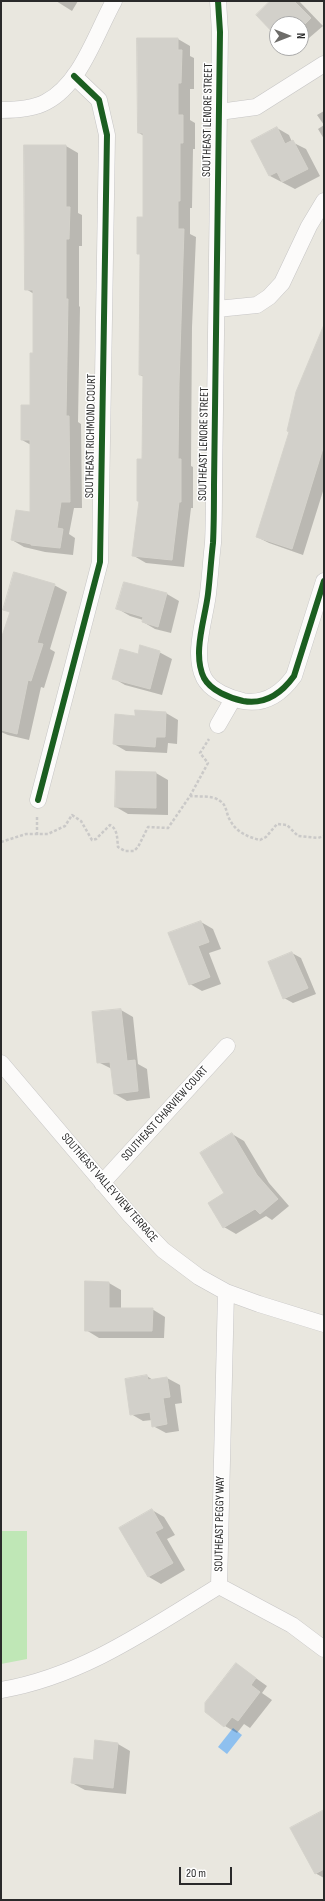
<!DOCTYPE html>
<style>
body{margin:0}
#map{position:relative;width:325px;height:1901px;overflow:hidden;background:#e9e7df;font-family:"Sofia Sans Condensed",sans-serif}
canvas{display:block}
.frame{position:absolute;inset:0;border:2px solid #2a2a2a;pointer-events:none}
.north{position:absolute;left:269px;top:16px;width:40px;height:40px;box-sizing:border-box;background:#fff;border:1px solid #aaa;border-radius:50%;rotate:90deg;font-size:11px;font-weight:700;line-height:16px;text-align:center;color:#2a2a2a}
.north::after{content:'';display:block;margin:auto;width:14px;height:18px;background:#6d6c69;clip-path:polygon(50% 0,100% 100%,50% 72%,0 100%)}
.scale{position:absolute;left:179px;top:1867px;width:53px;height:18px;box-sizing:border-box;border:2px solid #2a2a2a;border-top:0;padding-left:5px;font-size:12px;line-height:14px;white-space:nowrap;color:#2a2a2a;-webkit-text-stroke:3px #fff;paint-order:stroke}
</style>
<div id="map">
<canvas width="325" height="1901"></canvas>
<div class="frame"></div>
<div class="north">N</div>
<div class="scale">20 m</div>
</div>
<script>
const context = document.querySelector('canvas').getContext('2d');
context.lineJoin = 'round';
function fillPath(path, color) { context.fillStyle = color; context.fill(path, 'evenodd'); }
function strokePath(path, color, width, dash) { context.strokeStyle = color; context.lineWidth = width; context.lineCap = dash ? 'butt' : 'round'; context.setLineDash(dash || []); context.stroke(path); }
function drawText(font, color, halo, rows, align = 'center') {
  context.font = font + ' "Sofia Sans Condensed",sans-serif'; context.lineWidth = 3; context.setLineDash([]); context.textBaseline = 'middle'; context.strokeStyle = halo; context.fillStyle = color; for (const [text, x, y, turn = 0] of rows) {
    context.save(); context.translate(x, y); context.rotate((+turn || 0) * Math.PI / 180); context.textAlign = isNaN(turn) ? turn : align; if (halo) context.strokeText(text, 0, 0); context.fillText(text, 0, 0); context.restore();
  }
}
const green = new Path2D(`
 M1,1531H27V1659L1,1664Z`);
const water = new Path2D(`
 M233,1728L242,1735L227,1754L218,1747Z`);
const shadow = new Path2D(`
 M56,1H78L72,11Z
 M272,1H299L323,26L309,38L307,37L301,42V24H277V35Z
 M178,39L190,46V56L194,58V89H190V120L195,123V149H193L192,208H190V234L196,237L192,327L191,466L193,467V508H191L184,567L146,563L134,556L140,502L138,501L143,460L144,377L140,375L141,255L138,253L144,218V136L139,133Z
 M324,111V139L318,129L324,125L317,115Z
 M277,128L289,135L292,142L306,149L320,176L295,189L270,176L252,141Z
 M66,146L78,153V213L82,215V246H79V306L80,307L78,422L81,424L82,508H74L69,534L75,538L73,555L45,552L24,547L12,540L31,513V445L22,440L31,406L34,354V294L26,289Z
 M324,353V488L303,555L269,543L257,537Z
 M124,583L167,594L179,601L171,633L155,629L143,622V620L130,616L118,609Z
 M54,585L67,592L50,649L55,652L44,688L41,687L29,740L8,735L1,732V642L11,613L4,609Z
 M159,652L172,659L162,695L125,685L113,678L138,655Z
 M166,713L178,720L177,744L168,743L167,753L126,751L114,744L136,717Z
 M117,772L156,773L168,780V815L128,814L116,807Z
 M201,922L213,929L221,949L209,953L221,984L202,991L190,984Z
 M292,953L301,958L316,994L293,1003L284,998Z
 M121,1010L133,1017L138,1064L147,1069L150,1098L127,1101L115,1094L112,1069L98,1062Z
 M232,1134L244,1141L269,1183L289,1206L272,1220L266,1216L236,1234L224,1227Z
 M86,1282L109,1283L121,1290V1309H152L165,1317L164,1338H99L86,1330Z
 M147,1376L153,1380L167,1378L180,1385L182,1403L175,1404L179,1431L166,1433L153,1426L152,1420L143,1421L131,1414Z
 M152,1510L164,1517L175,1535L167,1539L185,1570L161,1584L149,1577L121,1528Z
 M236,1664L267,1686L262,1693L272,1700L250,1728L244,1724L237,1733L225,1726Z
 M118,1744L130,1751L126,1794L85,1790L72,1783L94,1761Z
 M324,1811V1878L315,1873Z`);
const building = new Path2D(`
 M270,1H294L311,18L301,28V24H277V37L256,15Z
 M137,38H178V50H182L181,83H178V115H183V143H180V201H178V229H184L179,383L178,459H181V502H179L172,560L132,556L139,501H137V459H142L143,375H139L140,254H137V217H143V133H138Z
 M277,127L285,144L293,140L308,169L282,182L277,172L269,176L251,141Z
 M24,145H66V207H70L69,239H66V299H68L66,416H69L70,502H61L57,528L63,529L60,548L31,545V544L11,540L16,510L30,512V440H21V405H30V353H33V290H25Z
 M324,325V445L292,549L256,537L289,432L287,431L296,392Z
 M14,572L55,584L37,643L43,644L31,681L28,680L17,734L1,730V639L10,612L3,610Z
 M124,582L167,593L158,627L142,622L143,617L116,609Z
 M140,645L160,651L150,689L112,679L120,649L138,654Z
 M135,710L166,712L165,737H156L155,747L113,744L115,714L135,716Z
 M116,771L156,772V808L115,807Z
 M201,921L209,942L198,946L210,977L189,985L168,933Z
 M292,952L308,988L283,999L268,962Z
 M121,1009L127,1061L135,1060L138,1091L114,1094L110,1062L97,1063L92,1012Z
 M232,1133L257,1175L278,1199L260,1214L255,1209L223,1228L208,1203L224,1193L200,1153Z
 M85,1281L109,1282V1308H153L152,1331H85Z
 M147,1375L148,1380L167,1377L170,1397L163,1398L167,1424L152,1427L150,1412L130,1415L125,1379Z
 M152,1509L163,1528L155,1532L173,1563L148,1577L119,1528Z
 M236,1663L256,1678L251,1685L260,1692L238,1721L232,1717L224,1727L205,1712V1703Z
 M95,1740L118,1743L113,1788L71,1783L74,1758L93,1760Z
 M324,1810V1869L315,1874L290,1828Z`);
const path = new Path2D(`
 M190,796L208,763L200,753L209,739
 M37,835V815
 M1,842L26,834H48L65,826L72,815L81,821L92,840L96,839L110,825C118,829 117,839 118,847L125,851H134L138,847L148,827L168,828L190,796C199,797 213,795 220,801C227,805 226,814 230,820C236,832 248,837 260,840L266,837L277,824L287,825L298,836L318,838L324,836`);
const street = new Path2D(`
 M218,1L220,32L214,485C214,504 214,523 213,543C211,560 210,577 208,594C205,619 192,654 204,678C211,691 230,698 243,701C265,705 281,694 294,676L324,581
 M1,110C15,110 33,109 46,102C81,84 96,33 114,1
 M219,112L256,107L324,64
 M217,309L257,305L269,297L282,283L309,226L324,201
 M218,725L233,699
 M38,800L100,562L107,135L99,100L74,76
 M1,1063L130,1215L163,1250L199,1277L226,1292L259,1304L324,1324
 M102,1183L227,1046
 M219,1586L292,1625L324,1649
 M1,1690C83,1676 149,1629 219,1586L226,1292`);
const cycleway = new Path2D(`
 M218,1L220,32L214,485C214,504 214,523 213,543C211,560 210,577 208,594C205,619 192,654 204,678C211,691 230,698 243,701C265,705 281,694 294,676L324,581
 M38,800L100,562L107,135L99,100L74,76`);
const streetNames = [
 ["SOUTHEAST LENORE STREET",208,120,-89],
 ["SOUTHEAST RICHMOND COURT",91,436,-89],
 ["SOUTHEAST LENORE STREET",204,444,-89],
 ["SOUTHEAST CHARVIEW COURT",165,1114,-48],
 ["SOUTHEAST VALLEY VIEW TERRACE",109,1188,49],
 ["SOUTHEAST PEGGY WAY",220,1524,-89]
];
fillPath(green, '#bfe7b6');
fillPath(water, '#8ec0ef');
fillPath(shadow, '#0003');
fillPath(building, '#d2d0ca');
strokePath(building, '#d4d2cb', 1);
strokePath(street, '#c6c5c5', 17);
strokePath(path, '#cac9c8', 2.5, [3, 2]);
strokePath(street, '#fcfbfa', 16);
strokePath(cycleway, '#1b5e20', 6);
drawText('12px', '#2a2a2a', '#fff', streetNames);
</script>
